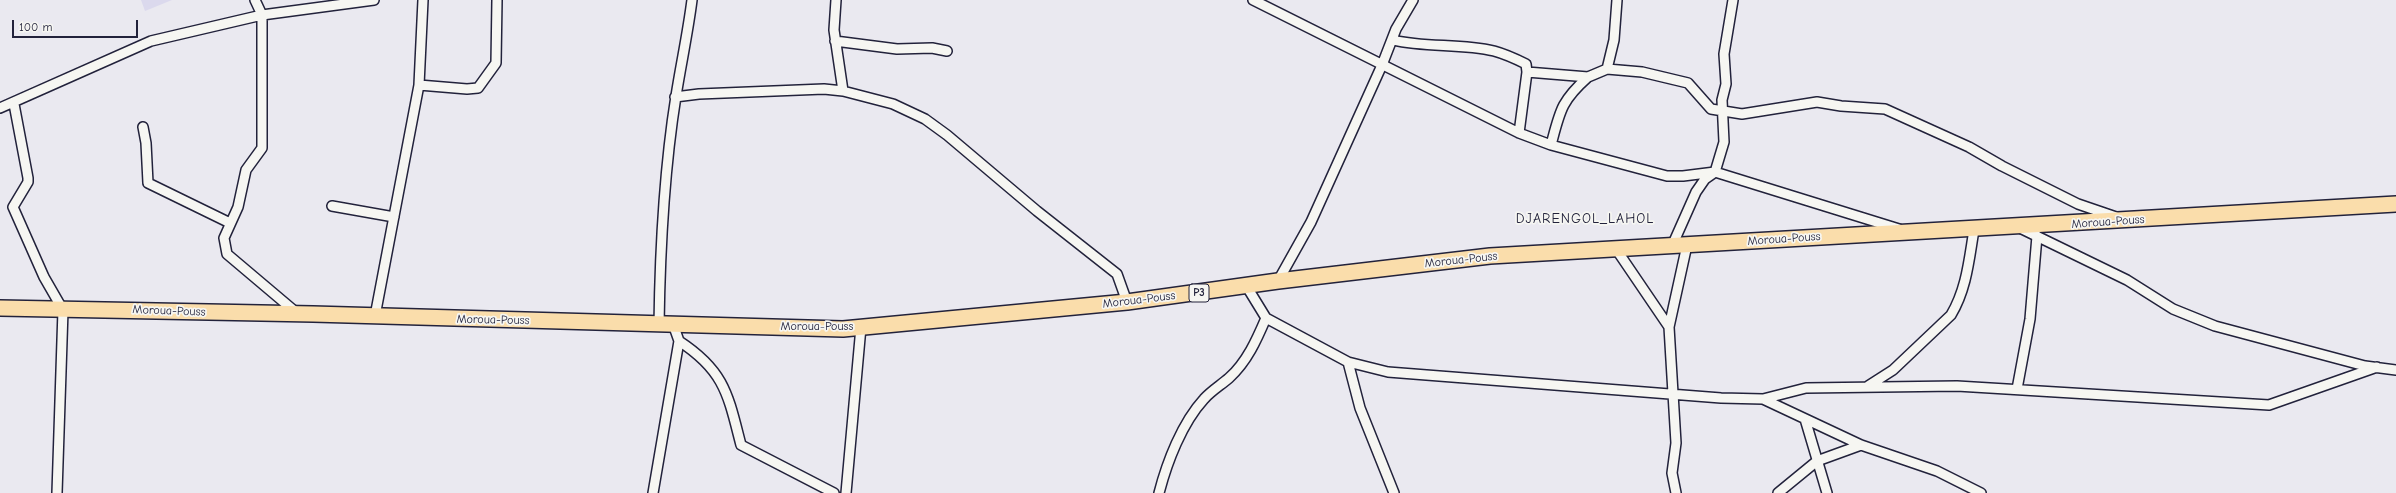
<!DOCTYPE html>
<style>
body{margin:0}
#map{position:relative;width:2396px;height:493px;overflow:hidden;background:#eae9f0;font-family:"Comic Neue",sans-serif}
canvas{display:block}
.scale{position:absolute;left:12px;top:20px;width:126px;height:18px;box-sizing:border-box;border:2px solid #22223b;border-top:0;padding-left:5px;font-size:12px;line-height:14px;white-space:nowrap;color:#22223b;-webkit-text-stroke:3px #f6f6f2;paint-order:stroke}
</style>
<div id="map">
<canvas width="2396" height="493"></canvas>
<div class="scale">100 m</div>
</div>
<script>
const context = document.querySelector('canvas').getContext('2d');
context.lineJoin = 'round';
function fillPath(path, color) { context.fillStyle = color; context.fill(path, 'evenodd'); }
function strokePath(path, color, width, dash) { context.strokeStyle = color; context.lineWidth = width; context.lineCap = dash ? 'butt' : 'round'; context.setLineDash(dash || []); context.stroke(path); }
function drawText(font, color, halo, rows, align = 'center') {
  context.font = font + ' "Comic Neue",sans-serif'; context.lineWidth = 3.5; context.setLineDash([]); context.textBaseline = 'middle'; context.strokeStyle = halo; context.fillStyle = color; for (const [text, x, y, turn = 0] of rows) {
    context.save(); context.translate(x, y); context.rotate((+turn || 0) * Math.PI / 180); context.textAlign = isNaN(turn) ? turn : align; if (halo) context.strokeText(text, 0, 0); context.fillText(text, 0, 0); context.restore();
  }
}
const built = new Path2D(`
 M141,0H172L145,11Z`);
const street = new Path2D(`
 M255,0L262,15V148L246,170L238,207L224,238L227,254L298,314
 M836,0L834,30L843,91
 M1253,0L1519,133L1551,145L1667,176H1683L1715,172L1899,229
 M1393,40C1426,48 1461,43 1494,51C1505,54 1516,59 1526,64L1527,72L1519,133
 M835,41L897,49L932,48L947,51
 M1607,69L1614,40L1617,0
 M1527,72L1588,77L1607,69L1642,72L1688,83L1711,109L1742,114L1817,102L1841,106L1885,109L1969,147L2002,166L2078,204L2116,217
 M419,85L467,89L478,88L496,63L497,0
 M675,97L699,94L824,89L843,91L893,104L925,119L947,135L1037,211L1117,274L1127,302
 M14,104L28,178V182L13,207L44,277L63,310L57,493
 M0,108L151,41L262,15L374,0
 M143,127L146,143L148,183L230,223
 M1551,145C1560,111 1561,101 1588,77
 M332,206L394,217
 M2020,228L2127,280L2173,309L2215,326L2365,366L2396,370
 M1672,246L1696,192L1705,179L1715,172L1724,142L1722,100L1726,84L1724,54L1733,0
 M1616,249L1669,327
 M1278,281L1311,222L1382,65L1396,29L1413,0
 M1247,287L1266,318L1348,362L1388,372L1721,398L1763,399L1806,388L1957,386L2269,405L2377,367
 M375,316L419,85L423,0
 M659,325C660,249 664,171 676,96C681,64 688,32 692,0
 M679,341C725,371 728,395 741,445L834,493
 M1348,362L1360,408L1394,493
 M1868,386L1893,370L1951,315C1967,288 1969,259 1974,230
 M2017,389L2030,319L2037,236
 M1763,399L1861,445L1937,471L1981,493
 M1805,419L1827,493
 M653,493L679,341L673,324
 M846,493L861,327
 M1159,493C1167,462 1182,423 1204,399C1211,391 1221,385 1229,378C1247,362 1257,339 1266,318
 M1676,493L1672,473L1676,443L1669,327L1687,245
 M1778,493L1817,461L1861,445`);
const primary = new Path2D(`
 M0,308L313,314L843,329L1127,302L1278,281L1490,256L2396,204`);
const shields = [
 [1199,293,20]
];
const shieldNames = [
 ["P3",1199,293]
];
const streetNames = [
 ["Moroua-Pouss",2108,222,-4],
 ["Moroua-Pouss",1784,239,-4],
 ["Moroua-Pouss",1461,260,-6],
 ["Moroua-Pouss",1139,300,-7],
 ["Moroua-Pouss",169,311,2],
 ["Moroua-Pouss",493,320,1],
 ["Moroua-Pouss",817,327]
];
const quarterNames = [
 ["DJARENGOL_LAHOL",1585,219]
];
fillPath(built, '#dbd9ed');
strokePath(street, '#22223b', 12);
strokePath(primary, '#22223b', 18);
strokePath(street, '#f6f6f2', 9);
strokePath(primary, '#faddab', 15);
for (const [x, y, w] of shields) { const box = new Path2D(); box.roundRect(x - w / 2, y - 9, w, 18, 3); context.fillStyle = '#f6f6f2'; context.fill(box); strokePath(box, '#22223b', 1); }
drawText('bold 11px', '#22223b', null, shieldNames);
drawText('12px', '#22223b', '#f6f6f2', streetNames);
context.letterSpacing = '1px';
drawText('14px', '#22223b', '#f6f6f2', quarterNames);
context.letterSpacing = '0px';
</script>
